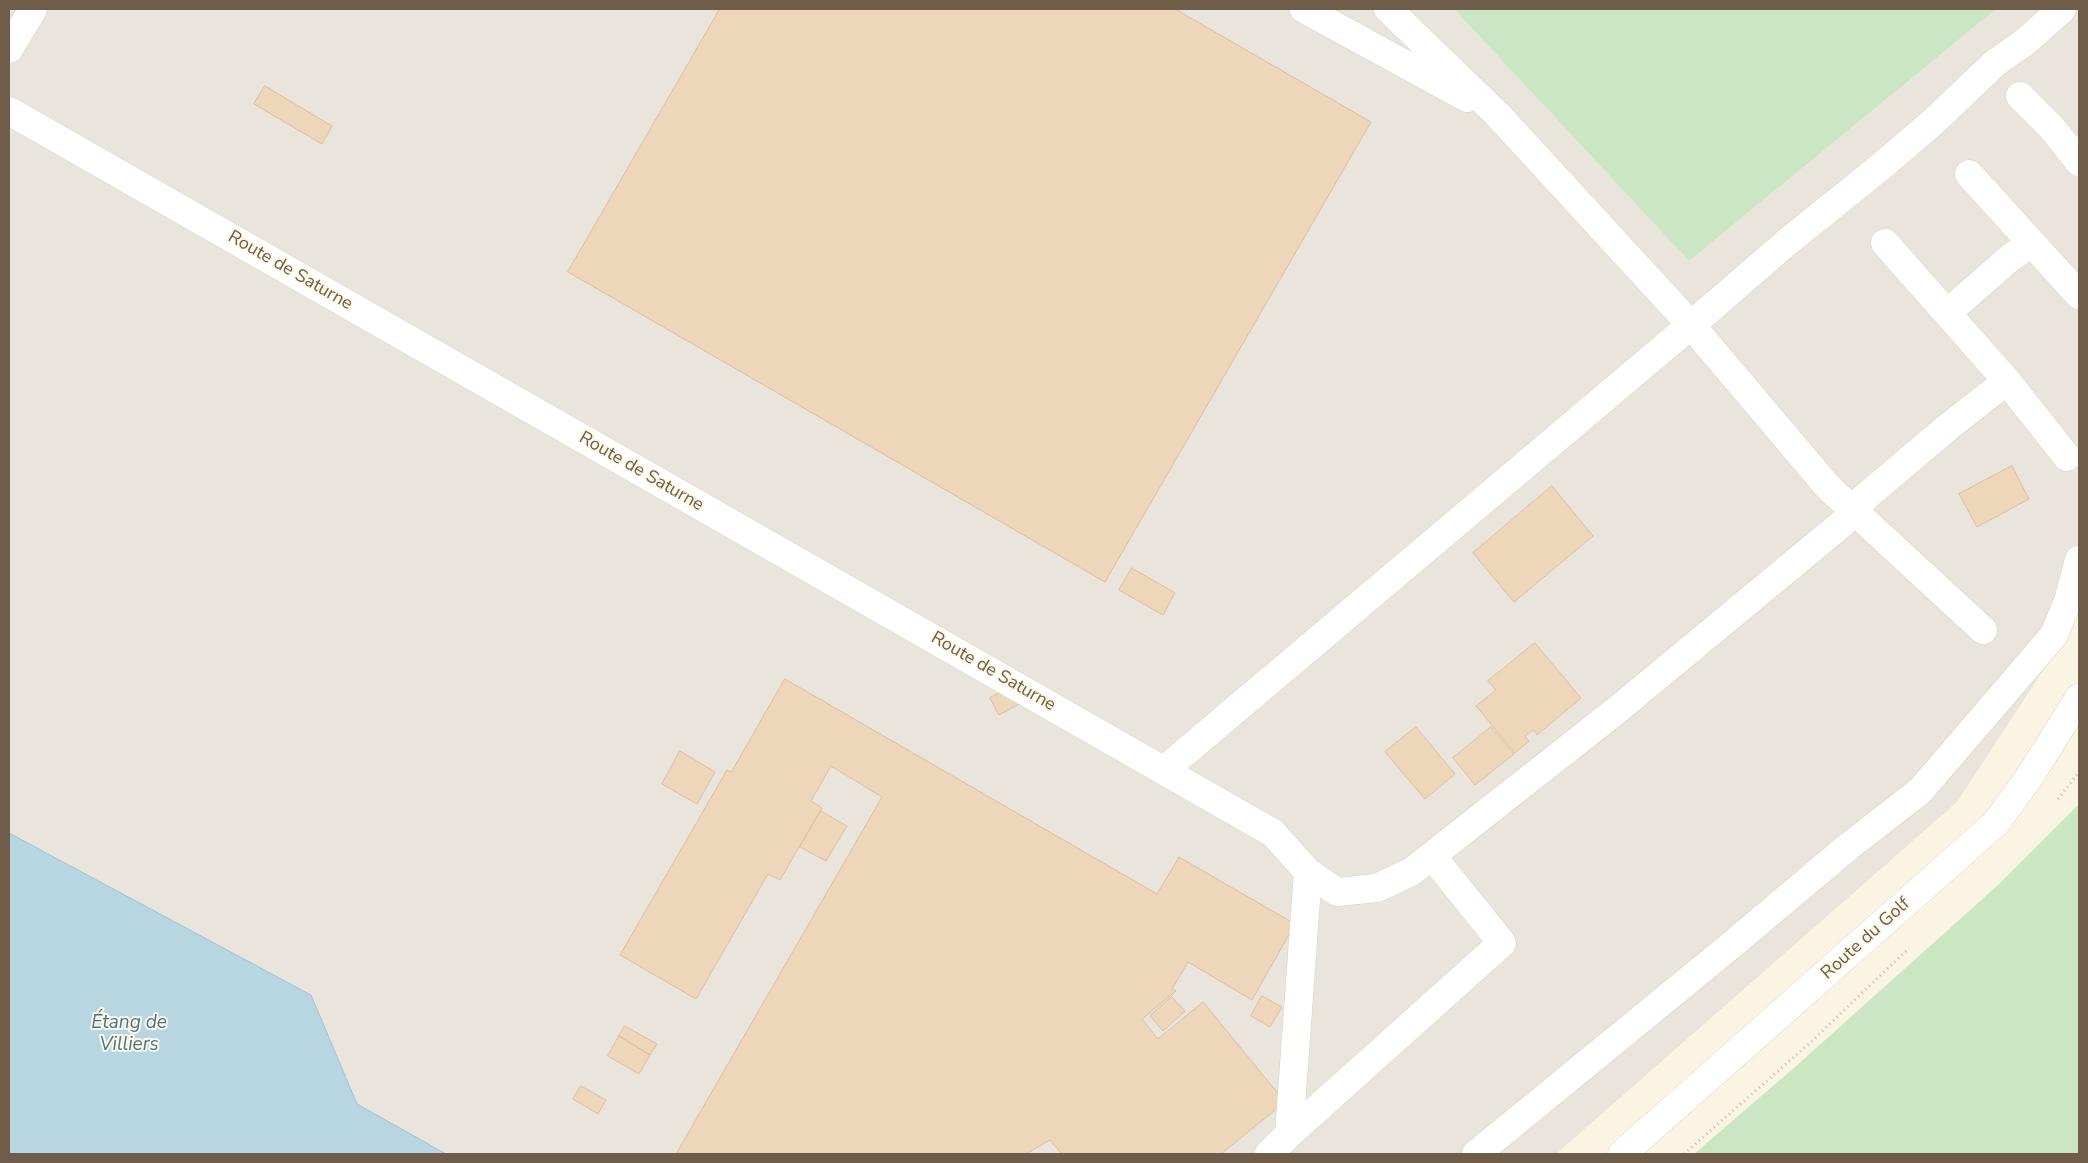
<!DOCTYPE html>
<meta charset="utf-8">
<style>
body{margin:0}
#map{position:relative;width:2088px;height:1163px;overflow:hidden;background:#faf4e2;font-family:"Nunito Sans",sans-serif}
canvas{display:block}
.frame{position:absolute;inset:0;border:10px solid #6f5d4a;pointer-events:none}
</style>
<div id="map">
<canvas width="2088" height="1163"></canvas>
<div class="frame"></div>
</div>
<script>
const context = document.querySelector('canvas').getContext('2d');
context.lineJoin = 'round';
function fillPath(path, color) { context.fillStyle = color; context.fill(path, 'evenodd'); }
function strokePath(path, color, width, dash) { context.strokeStyle = color; context.lineWidth = width; context.lineCap = dash ? 'butt' : 'round'; context.setLineDash(dash || []); context.stroke(path); }
function drawText(font, color, halo, rows, align = 'center') {
  context.font = font + ' "Nunito Sans",sans-serif'; context.lineWidth = 4; context.setLineDash([]); context.textBaseline = 'middle'; context.strokeStyle = halo; context.fillStyle = color; for (const [text, x, y, turn = 0] of rows) {
    context.save(); context.translate(x, y); context.rotate((+turn || 0) * Math.PI / 180); context.textAlign = isNaN(turn) ? turn : align; if (halo) context.strokeText(text, 0, 0); context.fillText(text, 0, 0); context.restore();
  }
}
const industrial = new Path2D(`
 M9,9H1454L1689,261L1996,9H2079V600L2065,637L1957,802L1556,1154H9Z`);
const green = new Path2D(`
 M1454,9H1996L1689,261Z
 M2079,804V1154H1694L1795,1067L1997,886Z`);
const water = new Path2D(`
 M9,833L311,995L357,1104L446,1154H9Z`);
const building = new Path2D(`
 M720,9H1175L1371,122L1105,582L568,272Z
 M265,86L332,126L322,144L254,104Z
 M2012,466L2029,499L1977,527L1959,494Z
 M1552,486L1593,536L1514,602L1473,553Z
 M1132,568L1175,593L1163,615L1119,590Z
 M1535,643L1581,698L1537,735L1533,730L1525,736L1529,741L1515,753L1476,706L1496,690L1488,681Z
 M785,679L1157,894L1179,857L1295,924L1252,1000L1188,962L1172,989L1176,991L1142,1019L1158,1039L1203,1002L1285,1102L1221,1154H1062L1050,1140L1026,1154H676L882,797L831,766L811,801L822,808L780,880L768,874L696,999L620,955L727,770L731,772Z
 M1015,685L1023,702L999,715L990,698Z
 M1416,727L1455,774L1425,799L1385,752Z
 M1491,727L1514,754L1475,785L1453,758Z
 M680,751L715,772L697,804L662,784Z
 M821,811L847,826L826,861L800,847Z
 M1262,996L1282,1007L1270,1027L1251,1016Z
 M1172,997L1185,1011L1163,1031L1150,1016Z
 M625,1026L657,1044L650,1055L619,1036Z
 M619,1036L650,1055L639,1074L608,1056Z
 M581,1086L606,1100L598,1114L573,1099Z`);
const path = new Path2D(`
 M2058,799L2079,772
 M1684,1154L1812,1041L1909,948`);
const minor = new Path2D(`
 M1304,9L1467,98
 M1388,9L1497,114L1691,325L1828,487L1983,630
 M9,49L33,9
 M2020,96L2052,128L2079,162
 M9,111L1273,833L1308,872L1337,892L1377,888L1411,872L1617,710L1856,512L1863,499L1948,427L2007,381
 M1969,174L2079,295
 M1885,243L2007,381L2067,457
 M1947,313L2011,257L2032,243
 M1164,770L1711,308L1786,243L1878,169L1933,122L1995,63L2025,42L2062,9
 M1289,1134L1308,872
 M1269,1154L1289,1134L1502,943L1432,856
 M1476,1154L1723,952L1848,847L1920,791L2054,635L2068,601L2079,560
 M1622,1154L1996,823L2030,776L2079,698`);
const streetNames = [
 ["Route de Saturne",290,271,30],
 ["Route de Saturne",641,472,30],
 ["Route de Saturne",993,672,30],
 ["Route du Golf",1866,939,-42]
];
const waterNames = [
 ["Étang de",129,1023],
 ["Villiers",129,1045]
];
fillPath(industrial, '#e9e4dc');
fillPath(green, '#cbe6c2');
fillPath(water, '#b8d6e2');
strokePath(water, '#9fc4d3', 1);
fillPath(building, '#eed6bb');
strokePath(building, '#dfbf9d', 1);
strokePath(minor, '#ded1be', 29);
strokePath(path, '#d2ba9f', 3, [1, 4]);
strokePath(minor, '#fff', 28);
drawText('18px', '#6f5d4a', '#fef8e7', streetNames);
drawText('italic 19px', '#497589', '#fef8e7', waterNames);
</script>
